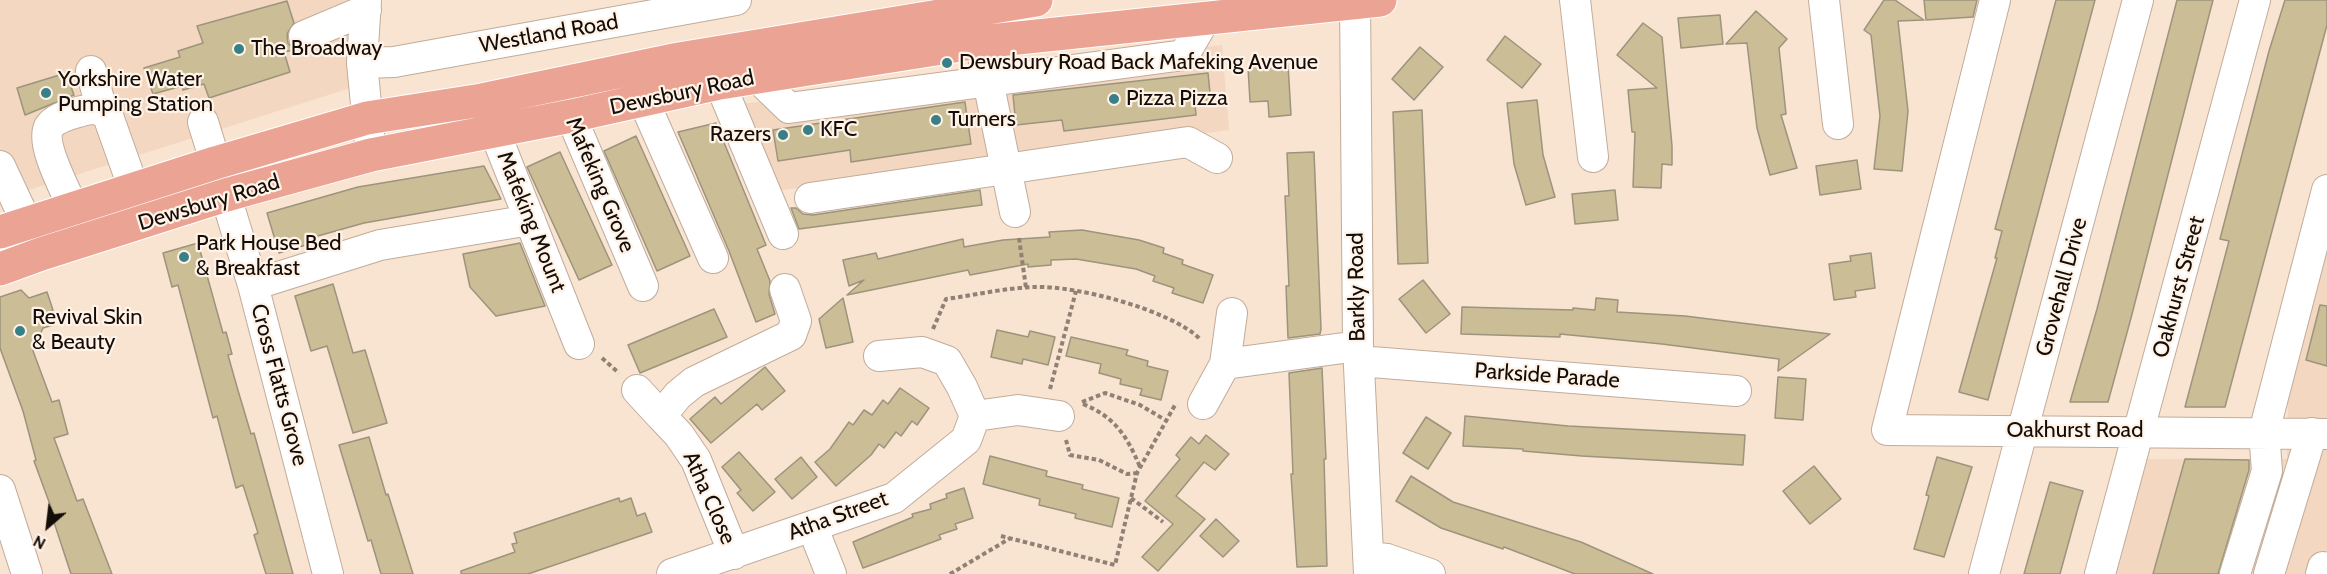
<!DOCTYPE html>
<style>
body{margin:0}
#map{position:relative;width:2327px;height:574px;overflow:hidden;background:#f9e3d1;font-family:Cabin,sans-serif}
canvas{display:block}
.north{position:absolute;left:18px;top:496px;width:60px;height:60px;-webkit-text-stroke:4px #fff2e7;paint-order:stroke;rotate:208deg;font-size:16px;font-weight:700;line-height:24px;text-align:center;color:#140c07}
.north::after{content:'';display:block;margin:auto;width:21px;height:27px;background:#140c07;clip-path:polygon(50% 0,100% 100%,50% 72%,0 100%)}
</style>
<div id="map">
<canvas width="2327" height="574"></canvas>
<div class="north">N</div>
</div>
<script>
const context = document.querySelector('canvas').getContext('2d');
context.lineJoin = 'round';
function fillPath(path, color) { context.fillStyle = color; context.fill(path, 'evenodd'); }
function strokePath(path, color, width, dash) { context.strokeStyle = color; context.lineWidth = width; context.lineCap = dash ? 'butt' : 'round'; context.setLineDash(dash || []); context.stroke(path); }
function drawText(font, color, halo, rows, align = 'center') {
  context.font = font + ' Cabin,sans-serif'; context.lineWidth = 4.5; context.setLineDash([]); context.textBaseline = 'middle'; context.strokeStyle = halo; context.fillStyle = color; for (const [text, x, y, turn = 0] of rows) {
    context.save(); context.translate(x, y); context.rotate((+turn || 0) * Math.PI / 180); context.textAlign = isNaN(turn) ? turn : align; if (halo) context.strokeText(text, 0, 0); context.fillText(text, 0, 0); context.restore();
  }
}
const built = new Path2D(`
 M0,0H366L363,84L0,199Z
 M1222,45L1229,130L775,191L741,104Z
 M2327,248V574H2110L2144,459H2287L2288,398Z`);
const building = new Path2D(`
 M1884,0H1895L1924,20L1898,21L1908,111L1902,171L1874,169L1880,116L1871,35L1864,30Z
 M1924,0H1977L1973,17L1926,20Z
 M2056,0H2095L1988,400L1959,392L1997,258H1995L2002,231L1995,229Z
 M2177,0H2213L2131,318L2108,402H2070L2097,309Z
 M2285,0H2327V25L2225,407H2185L2229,241L2220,239L2269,51Z
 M287,1L294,23L287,34L288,43L294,50L284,52L290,72L209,98L204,84L183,90L182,86L153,94L144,68L180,57L178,51L203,43L197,26Z
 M1756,11L1787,39L1779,48L1786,114L1781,115L1797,168L1770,175L1757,128L1747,43L1726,44Z
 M1720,15L1723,44L1681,48L1678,18Z
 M1643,23L1662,37L1672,146V165L1662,164L1661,188L1633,187L1635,132H1632L1628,90L1657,88L1617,55Z
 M1505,36L1541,64L1522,88L1487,60Z
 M1420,47L1443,67L1414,100L1392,79Z
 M1288,64L1291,115L1269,117L1268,101L1250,102L1248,67Z
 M66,73L74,95L25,115L17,88Z
 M1208,73L1211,103L1195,105L1196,115L1064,131L1062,120L1016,125L1013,95Z
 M1537,100L1543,155L1555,197L1526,205L1514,164L1507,103Z
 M965,102L971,144L851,162L850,150L778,161L773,130Z
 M1422,110L1428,263L1398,264L1393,112Z
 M716,123L766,245L757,249L770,281L769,294L775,314L756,322L729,251L678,132Z
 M636,136L690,256L657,271L604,151Z
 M560,152L612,265L579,280L527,167Z
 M1314,152L1321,329L1320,334L1288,338L1286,286H1289L1285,196H1289L1287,153Z
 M1857,160L1861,189L1820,195L1816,166Z
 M484,166L501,199L364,223L307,239L309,244L279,253L267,213L358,187Z
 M980,190L982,205L799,229L791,208H796L803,214L813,215Z
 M1615,190L1618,220L1575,224L1572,194Z
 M1082,230L1139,240L1164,248L1163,253L1183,260L1182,264L1213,275L1203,303L1172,293L1174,288L1153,281L1155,276L1136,269L1076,259L1051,260V265L1028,267V264L970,275L968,270L847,295L864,280L849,286L843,260L876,253L878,259L963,239L964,247L1003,240L1050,237L1049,232Z
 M198,243L223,333L226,332L232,354L228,355L237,387L251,434L254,433L293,574H266L254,535L258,533L243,485L236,488L217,416L213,418L178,285L172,287L163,253Z
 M520,243L545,306L496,316L470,287L463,254Z
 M1871,253L1875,288L1855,291L1856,297L1834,300L1829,264L1851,261L1850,256Z
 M1423,280L1450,314L1426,333L1399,299Z
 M333,284L353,353L365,350L387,423L353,433L327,346L311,351L295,296Z
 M21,290L29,298L47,292L53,310L49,312L53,325L43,328L33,351L52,402L59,400L68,434L54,438L77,501L83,499L112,574H71L50,510H52L34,461L36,460L23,411L0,348V297Z
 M843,298L853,342L826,348L819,319Z
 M1596,298L1618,300L1617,312L1685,316L1830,334L1778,371L1779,359L1662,344L1560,334V337L1461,334L1462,307L1573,310V308L1595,310Z
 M2320,305L2327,306V366L2306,360Z
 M714,309L727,337L640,373L628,345Z
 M997,330L1028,337L1030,331L1055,337L1048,365L1023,359L1022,364L991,357Z
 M1071,337L1128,350L1126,355L1148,361L1147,366L1168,371L1161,400L1140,395L1142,389L1120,384L1121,379L1099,373L1101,364L1066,356Z
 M765,367L785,391L762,410L757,404L711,443L690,419L715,397L721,404Z
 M1322,368L1326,459H1324L1327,566L1297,567L1291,474H1293L1289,373Z
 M1778,377L1806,379L1803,420L1775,418Z
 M900,388L929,408L917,425L912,421L901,436L896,432L884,448L879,444L871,455L836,486L815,462L830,449L849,422L853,425L864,410L872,415L883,400L888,404Z
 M1465,416L1568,426L1745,435L1743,465L1582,456L1523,451V449L1463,446Z
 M1426,417L1451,433L1428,469L1403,453Z
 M1206,435L1229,454L1215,470L1204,462L1176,496L1205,519L1158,571L1142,557L1173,524L1145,501L1180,459L1176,455L1191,437L1199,444Z
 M369,437L386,495L388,494L413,574H381L371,540L368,541L339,445Z
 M739,452L775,492L753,511L737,493L741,490L722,467Z
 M990,456L1047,471L1046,476L1083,485L1082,489L1119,498L1112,527L1075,518L1076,514L1039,505L1040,499L983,484Z
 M801,457L817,477L792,499L775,479Z
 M1937,457L1972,467L1944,557L1914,549L1929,496L1926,495Z
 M2185,459L2249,460V470L2218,574H2153Z
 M1814,466L1841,499L1810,524L1783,491Z
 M1411,476L1453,502L1581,542L1653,574H1575L1504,547L1503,549L1441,528L1396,501Z
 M2050,482L2083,491L2078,508L2060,574H2024Z
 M964,488L973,518L955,524L957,529L939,535L941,539L863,568L853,542L913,517L912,514L931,509L930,504L947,498L946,494Z
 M619,498L620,502L631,498L637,516L645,513L652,532L528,574H461V571L515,552L512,544L517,543L514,533Z
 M1216,519L1239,541L1223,557L1200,536Z`);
const path = new Path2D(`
 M1019,238L1026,288
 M933,329L946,299C975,295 1005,288 1034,287C1075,285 1171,310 1200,339
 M602,358L619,373
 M1050,389L1076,291
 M1082,402L1105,393L1140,405L1167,421
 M1083,404C1115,417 1127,436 1140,467
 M1066,440L1070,455L1099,460L1127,474L1137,473
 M1131,498L1163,522
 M1001,536L1115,565L1137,473L1175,405
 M950,574L1009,539`);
const minor = new Path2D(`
 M366,0L362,63L371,155
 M1355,0L1358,346L1369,574
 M1575,0L1593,157
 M1824,0L1838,124
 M1995,0L1887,430L2327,434
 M975,18L1015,212
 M304,36L366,10
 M711,62L783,234
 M362,63L394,62L736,0
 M91,71L102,110
 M633,77L713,258
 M757,77L789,108L1184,55L1205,19
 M562,95L643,286
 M486,110L579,344
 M203,122L253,285L328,574
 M0,166L37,245
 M810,198L1188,142L1217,158
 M73,208C66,191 40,144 49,127C55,118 68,115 78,112C90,109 98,106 108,116L142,212
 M253,285L380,245L530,220
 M879,356L922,352L947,361L962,387L975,416
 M1359,361L1736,391
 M1225,364L1358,346
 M637,390L661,416
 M1203,404L1225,364L1232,313
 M0,490L27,574
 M812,526L831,574
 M734,554L696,460L679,435L661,416L678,395L694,382L791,335L796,321L785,289
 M1369,557L1387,559L1430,574
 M672,574L894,498L966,440L975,416L1018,410L1059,416
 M1984,574L2138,0
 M2100,574L2255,0
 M2235,574L2267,471L2264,432L2327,190
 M2269,574L2312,433
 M2321,574L2323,567`);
const major = new Path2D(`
 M0,232L215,163L367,118L482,100L679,59L1036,0
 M0,269L41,254L226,195L371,155L571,116L720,83L980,42L1380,0`);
const markers = [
 [239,49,6,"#387f87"],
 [947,63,6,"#387f87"],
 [46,93,6,"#387f87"],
 [1114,99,6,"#387f87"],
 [936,120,6,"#387f87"],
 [808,130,6,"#387f87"],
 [783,135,6,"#387f87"],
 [184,257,6,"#387f87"],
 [20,331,6,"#387f87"]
];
const streetNames = [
 ["Westland Road",549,34,-10],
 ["Dewsbury Road",682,93,-12],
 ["Mafeking Grove",600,185,67],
 ["Dewsbury Road",209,203,-17],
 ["Mafeking Mount",531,222,68],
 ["Barkly Road",1357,287,-91],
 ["Grovehall Drive",2062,287,-75],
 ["Oakhurst Street",2179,287,-75],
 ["Parkside Parade",1547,376,4],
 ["Cross Flatts Grove",279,385,75],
 ["Oakhurst Road",2075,431],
 ["Atha Close",709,498,66],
 ["Atha Street",838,516,-20]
];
const poiNames = [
 ["The Broadway",251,49],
 ["Dewsbury Road Back Mafeking Avenue",959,63],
 ["Yorkshire Water",58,80],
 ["Pumping Station",58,105],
 ["Pizza Pizza",1126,99],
 ["Turners",948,120],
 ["KFC",820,130],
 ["Razers",771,135,"right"],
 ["Park House Bed",196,244],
 ["& Breakfast",196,269],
 ["Revival Skin",32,318],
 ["& Beauty",32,343]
];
fillPath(built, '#f3d7c0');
fillPath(building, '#cbbd96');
strokePath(building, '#9c947d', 1.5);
strokePath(minor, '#c1ac9b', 32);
strokePath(major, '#fff', 35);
strokePath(path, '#918175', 4, [4.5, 3]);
strokePath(minor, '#fff', 30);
strokePath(major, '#eba394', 33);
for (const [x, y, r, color] of markers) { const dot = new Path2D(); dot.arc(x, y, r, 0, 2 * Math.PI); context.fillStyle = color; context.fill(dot); strokePath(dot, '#fff2e7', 2); }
drawText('22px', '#140c07', '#fff2e7', streetNames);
drawText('22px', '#140c07', '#fff2e7', poiNames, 'left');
</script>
